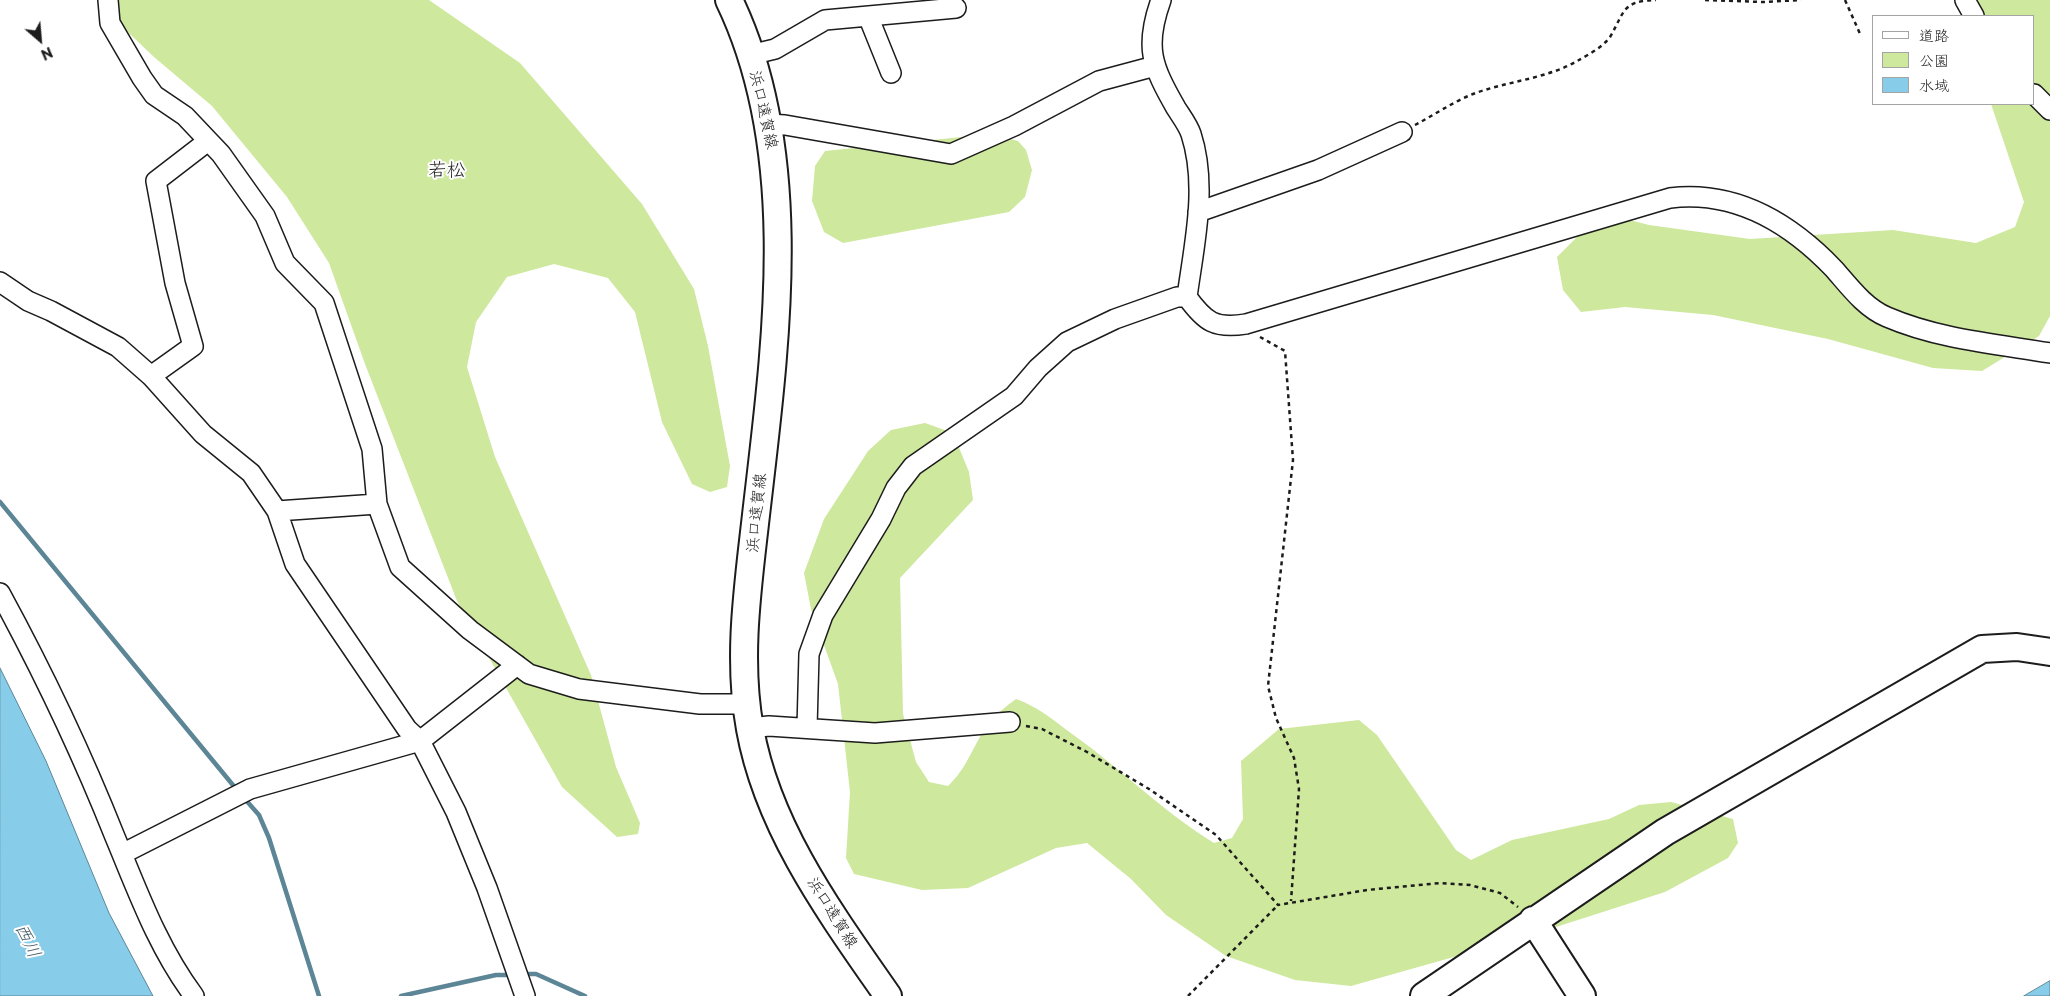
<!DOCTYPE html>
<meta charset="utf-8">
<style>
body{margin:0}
#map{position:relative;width:2050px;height:996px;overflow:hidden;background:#fff;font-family:"Playpen Sans","Klee One",sans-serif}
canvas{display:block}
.legend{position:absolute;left:1872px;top:15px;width:162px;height:90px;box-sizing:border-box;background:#fff;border:1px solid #a4a4a4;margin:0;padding:6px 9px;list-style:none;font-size:15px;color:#1c1c1c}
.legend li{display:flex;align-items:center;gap:10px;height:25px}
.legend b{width:25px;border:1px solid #a4a4a4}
.north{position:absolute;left:15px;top:15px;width:50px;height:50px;-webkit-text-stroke:4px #fff;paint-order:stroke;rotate:153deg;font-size:14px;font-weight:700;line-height:20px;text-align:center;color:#1c1c1c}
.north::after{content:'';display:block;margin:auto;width:18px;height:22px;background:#1c1c1c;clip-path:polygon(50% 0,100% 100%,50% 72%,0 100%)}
</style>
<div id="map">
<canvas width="2050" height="996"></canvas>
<ul class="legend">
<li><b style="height:6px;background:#fff"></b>道路</li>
<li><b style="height:14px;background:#cee89e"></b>公園</li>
<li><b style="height:14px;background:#87cce8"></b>水域</li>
</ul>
<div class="north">N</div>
</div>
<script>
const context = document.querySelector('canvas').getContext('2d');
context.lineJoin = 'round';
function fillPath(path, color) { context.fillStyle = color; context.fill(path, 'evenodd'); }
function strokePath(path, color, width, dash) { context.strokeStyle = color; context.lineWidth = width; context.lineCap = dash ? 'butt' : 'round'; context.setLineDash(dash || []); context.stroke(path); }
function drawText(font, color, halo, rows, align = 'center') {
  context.font = font + ' "Playpen Sans","Klee One",sans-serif'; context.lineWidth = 4; context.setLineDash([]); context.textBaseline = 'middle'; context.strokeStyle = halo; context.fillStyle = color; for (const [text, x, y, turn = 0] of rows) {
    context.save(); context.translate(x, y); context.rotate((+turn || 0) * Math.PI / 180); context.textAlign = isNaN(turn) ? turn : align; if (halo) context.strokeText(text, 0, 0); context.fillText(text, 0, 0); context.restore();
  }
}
const green = new Path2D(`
 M110,0H429L520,63L642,204L694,289L708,346L730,466L727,487L710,492L692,484L662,422L635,312L608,278L554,264L507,277L476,322L467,367L495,457L591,675L616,767L640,823L638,834L617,837L562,787L457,601L365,364L329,263L287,197L212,106L154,57L110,15Z
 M1961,0H2050V316L2039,336L1982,371L1933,368L1828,339L1713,315L1625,307L1581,312L1563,290L1557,257L1577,237L1618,217L1649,225L1750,239L1893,230L1976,243L2015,227L2024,202L1991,104H2034V16H1965Z
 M991,134L1018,141L1026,150L1032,170L1025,197L1009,212L843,243L824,232L812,201L815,166L825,151Z
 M925,423L953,433L969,472L973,500L900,578L903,714L916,762L929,782L948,786C968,767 972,747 987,726C995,715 1005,707 1016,699C1036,706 1051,718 1068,731C1118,766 1162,811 1214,843L1232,838L1243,819L1241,761L1279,729L1359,720L1377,735L1456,850L1471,860L1512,840L1609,819L1639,805L1671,802L1733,819L1738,843L1728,858L1665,892L1528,936L1351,986L1295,980L1226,956L1166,915L1131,879L1087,843L1056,848L968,888L922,890L854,874L846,858L850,792L838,684L811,609L804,573L824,519L868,451L891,430Z`);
const water = new Path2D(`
 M0,668L46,761L109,913L153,996H0Z
 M2050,981V996H2024Z`);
const stream = new Path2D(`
 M0,502L237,790
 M244,798L259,815L269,838L319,996
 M521,974H536L585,996
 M401,996L496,975H514`);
const path = new Path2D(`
 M1705,0L1764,2L1801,0
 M1845,0L1861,36
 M1415,125C1434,115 1453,102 1473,94C1507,81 1547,79 1579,60C1588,55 1604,46 1610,37C1625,12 1621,1 1656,0
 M1260,337L1285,351L1293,460L1268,686L1276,718L1294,758L1299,789L1291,901
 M1026,726L1042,729L1087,752L1149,789L1216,835L1278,905L1367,890L1440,883L1470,885L1500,893L1518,907
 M1188,996L1278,905`);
const street = new Path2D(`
 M108,0L110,23L142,78L154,95L185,116L221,154L265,216L285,263L324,303L372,449L377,504L400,567L470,630L529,674L579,689L700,704H747
 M1161,0C1144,47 1152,66 1176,108C1181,116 1188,125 1191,134C1208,186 1194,245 1187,297C1205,322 1215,329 1246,324L1670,198C1736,190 1790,223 1834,269C1849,286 1865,308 1887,317C1938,339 1996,344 2050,353
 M1965,0L1974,16
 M868,16L891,73
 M750,55L775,49L825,20L956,8
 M2034,94L2050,110
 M767,124L785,125L951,154L1014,126L1099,81L1155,66
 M1198,212L1318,170L1402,132
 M0,282L28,301L51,311L118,347L151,376L203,434L251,473L277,511L295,564L407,729L420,741L456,812L487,888L525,996
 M151,376L193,346L175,283L156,181L208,141
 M277,511L377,504
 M0,593C43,672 82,754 115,837C138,892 158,948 194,996
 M749,728L769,726L875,733L1010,722
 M807,728L809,654L823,615L881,519L896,488L913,466L1014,396L1038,368L1067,342L1115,319L1177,297H1187
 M122,854L250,789L420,741L517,665`);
const secondary = new Path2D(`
 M729,0C804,155 775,350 756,515C748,586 737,658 750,729C768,829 831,914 888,996
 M1533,920L1582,996
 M1424,996L1665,832L1982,649L2017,647L2050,652`);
const streetNames = [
 ["浜口遠賀線",763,110,77],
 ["浜口遠賀線",757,513,-84],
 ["浜口遠賀線",832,913,58]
];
const waterNames = [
 ["西川",27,941,64]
];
const quarterNames = [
 ["若松",447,171]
];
fillPath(green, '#cee89e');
fillPath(water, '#87cce8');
strokePath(water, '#5c8696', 1);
strokePath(stream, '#5c8696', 4.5);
strokePath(street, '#1c1c1c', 22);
strokePath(secondary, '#1c1c1c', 30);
strokePath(path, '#1c1c1c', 2.5, [4, 4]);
strokePath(street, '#fff', 19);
strokePath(secondary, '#fff', 26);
drawText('16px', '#1c1c1c', '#fff', streetNames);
drawText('italic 18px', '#415a63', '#fff', waterNames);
drawText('19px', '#1c1c1c', '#fff', quarterNames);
</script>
